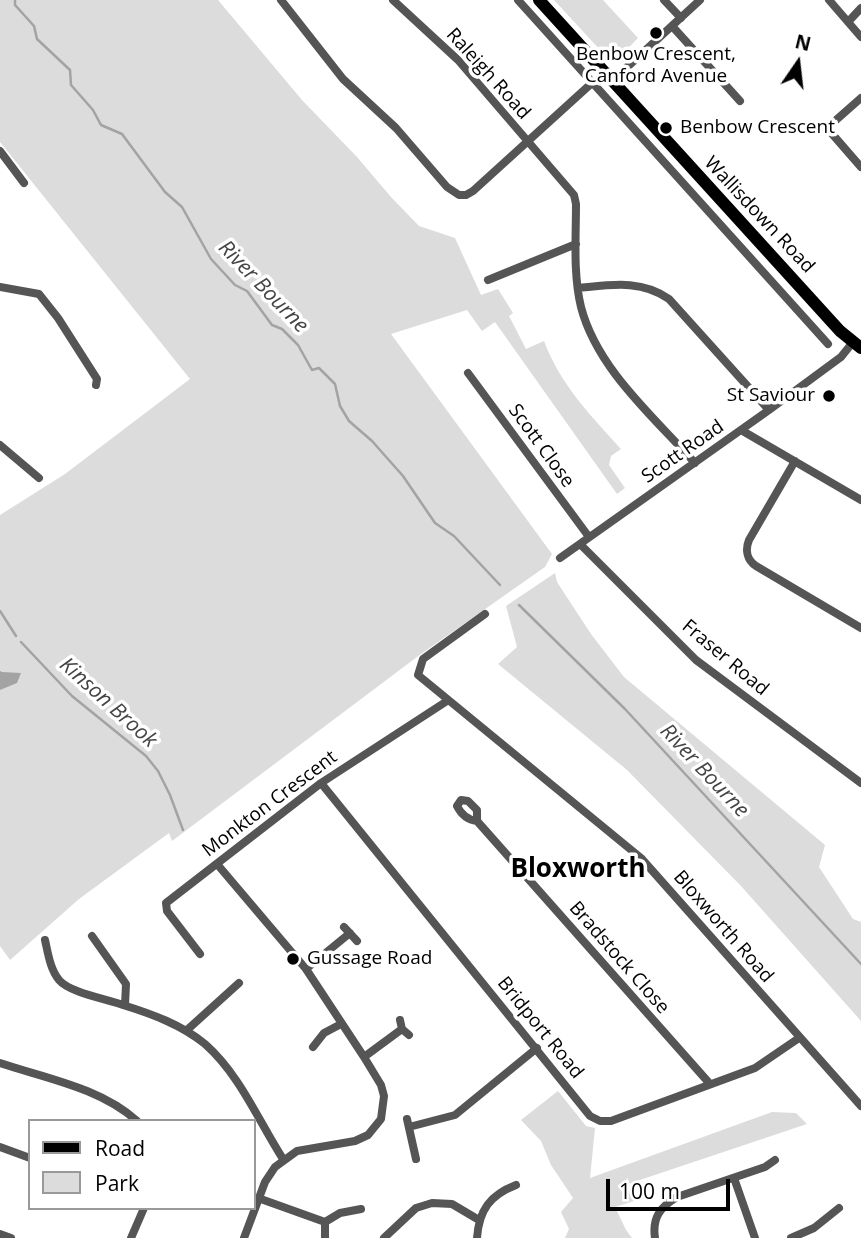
<!DOCTYPE html>
<style>
body{margin:0}
#map{position:relative;width:861px;height:1238px;overflow:hidden;background:#fff;font-family:"Open Sans",sans-serif}
canvas{display:block}
.legend{position:absolute;left:28px;top:1119px;width:228px;height:91px;box-sizing:border-box;background:#fff;border:2px solid #999;margin:0;padding:9px 12px;list-style:none;font-size:21px;color:#000}
.legend li{display:flex;align-items:center;gap:14px;height:35px}
.legend b{width:35px;border:2px solid #999}
.north{position:absolute;left:763px;top:28px;width:70px;height:70px;-webkit-text-stroke:5px #fff;paint-order:stroke;rotate:14deg;font-size:19px;font-weight:700;line-height:28px;text-align:center;color:#000}
.north::after{content:'';display:block;margin:auto;width:24px;height:32px;background:#000;clip-path:polygon(50% 0,100% 100%,50% 72%,0 100%)}
.scale{position:absolute;left:606px;top:1179px;width:124px;height:32px;box-sizing:border-box;border:4px solid #000;border-top:0;padding-left:9px;font-size:21px;line-height:24px;white-space:nowrap;color:#000;-webkit-text-stroke:5px #fff;paint-order:stroke}
</style>
<div id="map">
<canvas width="861" height="1238"></canvas>
<ul class="legend">
<li><b style="height:9px;background:#000"></b>Road</li>
<li><b style="height:19px;background:#dcdcdc"></b>Park</li>
</ul>
<div class="north">N</div>
<div class="scale">100 m</div>
</div>
<script>
const context = document.querySelector('canvas').getContext('2d');
context.lineJoin = 'round';
function fillPath(path, color) { context.fillStyle = color; context.fill(path, 'evenodd'); }
function strokePath(path, color, width, dash) { context.strokeStyle = color; context.lineWidth = width; context.lineCap = dash ? 'butt' : 'round'; context.setLineDash(dash || []); context.stroke(path); }
function drawText(font, color, halo, rows, align = 'center') {
  context.font = font + ' "Open Sans",sans-serif'; context.lineWidth = 7; context.setLineDash([]); context.textBaseline = 'middle'; context.strokeStyle = halo; context.fillStyle = color; for (const [text, x, y, turn = 0] of rows) {
    context.save(); context.translate(x, y); context.rotate((+turn || 0) * Math.PI / 180); context.textAlign = isNaN(turn) ? turn : align; if (halo) context.strokeText(text, 0, 0); context.fillText(text, 0, 0); context.restore();
  }
}
const green = new Path2D(`
 M0,0H218L302,100L357,157L391,197L419,226L455,238L481,295L498,289L513,313L509,316L526,349L544,341C560,384 590,415 621,449L611,456L609,465L625,488L617,494L495,322L482,331L467,310L391,334L552,554L545,567L421,654L172,841L169,833L79,899L10,960L0,946V515L65,474L190,379L0,142Z
 M554,0H603L638,38L613,64Z
 M555,573L557,582L591,634L624,677L825,845L819,867L853,919L861,922V1021L741,886L627,770L498,664L517,647L506,606Z
 M558,1091L586,1126L595,1128L590,1178L772,1112L796,1113L807,1124L625,1185L634,1201L615,1207L626,1230L632,1238H645H565L569,1229L561,1212L573,1198L551,1165L541,1141L521,1120Z`);
const water = new Path2D(`
 M0,671L2,672L21,673L17,683L0,690Z`);
const stream = new Path2D(`
 M15,0V5L34,26L37,39L70,70L71,85L93,110L101,125L122,134L165,192L182,207L211,259L235,285L247,291L272,325L282,329L298,345L312,370L319,368L335,384L340,406L349,421L372,441L403,476L435,523L454,536L500,585
 M519,605L625,709L861,964
 M0,611L16,636
 M21,642L72,696L146,756L158,771L170,795L183,830`);
const street = new Path2D(`
 M281,0L343,79L396,128L447,187L459,195H466L473,191L593,82
 M393,0L458,60L574,195L576,204C576,237 573,274 581,307C597,369 654,417 695,463
 M518,0L828,344
 M664,0L681,18
 M829,0L861,37
 M848,22L861,8
 M672,26L740,101
 M612,81L700,0
 M861,98L827,128L861,167
 M0,151L24,183
 M488,280L576,244
 M0,287L39,294L58,318L97,379L96,385
 M578,288C610,285 641,279 669,299L769,410
 M468,373L589,537
 M741,430L861,500
 M0,445L39,478
 M795,461L749,540C745,550 747,560 756,566L861,628
 M580,544L696,660L861,783
 M560,558L769,410L841,357L853,342
 M485,614L423,659L418,675L641,858L861,1106
 M321,783L590,1116L600,1121H611L755,1068L799,1038
 M477,821V810L468,801L461,800L457,806C461,814 468,820 477,821L710,1084
 M217,864L306,969L364,1057L381,1085L384,1096L381,1119L368,1135L355,1141L297,1151L275,1167L265,1182L244,1238
 M344,927L357,941
 M92,936L126,984L125,1005
 M45,940C48,953 50,969 59,980C70,993 107,999 123,1005C152,1014 182,1025 205,1044C240,1075 258,1120 283,1159
 M200,954L167,911L166,903L321,783L447,701
 M306,969L350,933
 M400,1020L402,1029L409,1035
 M187,1030L239,983
 M313,1047L324,1033L341,1024
 M364,1057L402,1029
 M0,1063C45,1078 101,1088 137,1121
 M407,1119L416,1159
 M409,1127L455,1115L537,1048
 M0,1147L30,1158
 M734,1178L755,1238
 M258,1198L325,1222V1238
 M325,1222L340,1213L361,1209
 M0,1234L11,1238
 M131,1238L144,1208
 M384,1238L416,1208L432,1203L452,1204L479,1220
 M477,1238C479,1210 490,1195 516,1185
 M655,1238C652,1218 660,1207 677,1197L765,1167L775,1160
 M791,1238L814,1228L839,1208`);
const primary = new Path2D(`
 M539,0L840,331L861,348`);
const markers = [
 [656,33,7,"#000"],
 [666,128,7,"#000"],
 [829,396,7,"#000"],
 [293,959,7,"#000"]
];
const poiNames = [
 ["Benbow Crescent,",656,55,"center"],
 ["Canford Avenue",656,77,"center"],
 ["Benbow Crescent",680,128],
 ["St Saviour",815,396,"right"],
 ["Gussage Road",307,959]
];
const streetNames = [
 ["Raleigh Road",488,74,48],
 ["Wallisdown Road",759,215,47],
 ["Scott Close",541,446,54],
 ["Scott Road",683,452,-35],
 ["Fraser Road",725,658,40],
 ["Monkton Crescent",270,804,-37],
 ["Bloxworth Road",723,927,49],
 ["Bradstock Close",619,958,49],
 ["Bridport Road",540,1028,51]
];
const waterNames = [
 ["River Bourne",263,287,46],
 ["Kinson Brook",108,703,42],
 ["River Bourne",704,771,47]
];
const districtNames = [
 ["Bloxworth",578,870]
];
fillPath(green, '#dcdcdc');
fillPath(water, '#a3a3a3');
strokePath(stream, '#a3a3a3', 2.5);
strokePath(street, '#555', 8);
strokePath(primary, '#000', 12);
for (const [x, y, r, color] of markers) { const dot = new Path2D(); dot.arc(x, y, r, 0, 2 * Math.PI); context.fillStyle = color; context.fill(dot); strokePath(dot, '#fff', 2.5); }
drawText('19px', '#000', '#fff', poiNames, 'left');
drawText('19px', '#000', '#fff', streetNames);
drawText('italic 21px', '#444', '#fff', waterNames);
drawText('bold 26px', '#000', '#fff', districtNames);
</script>
